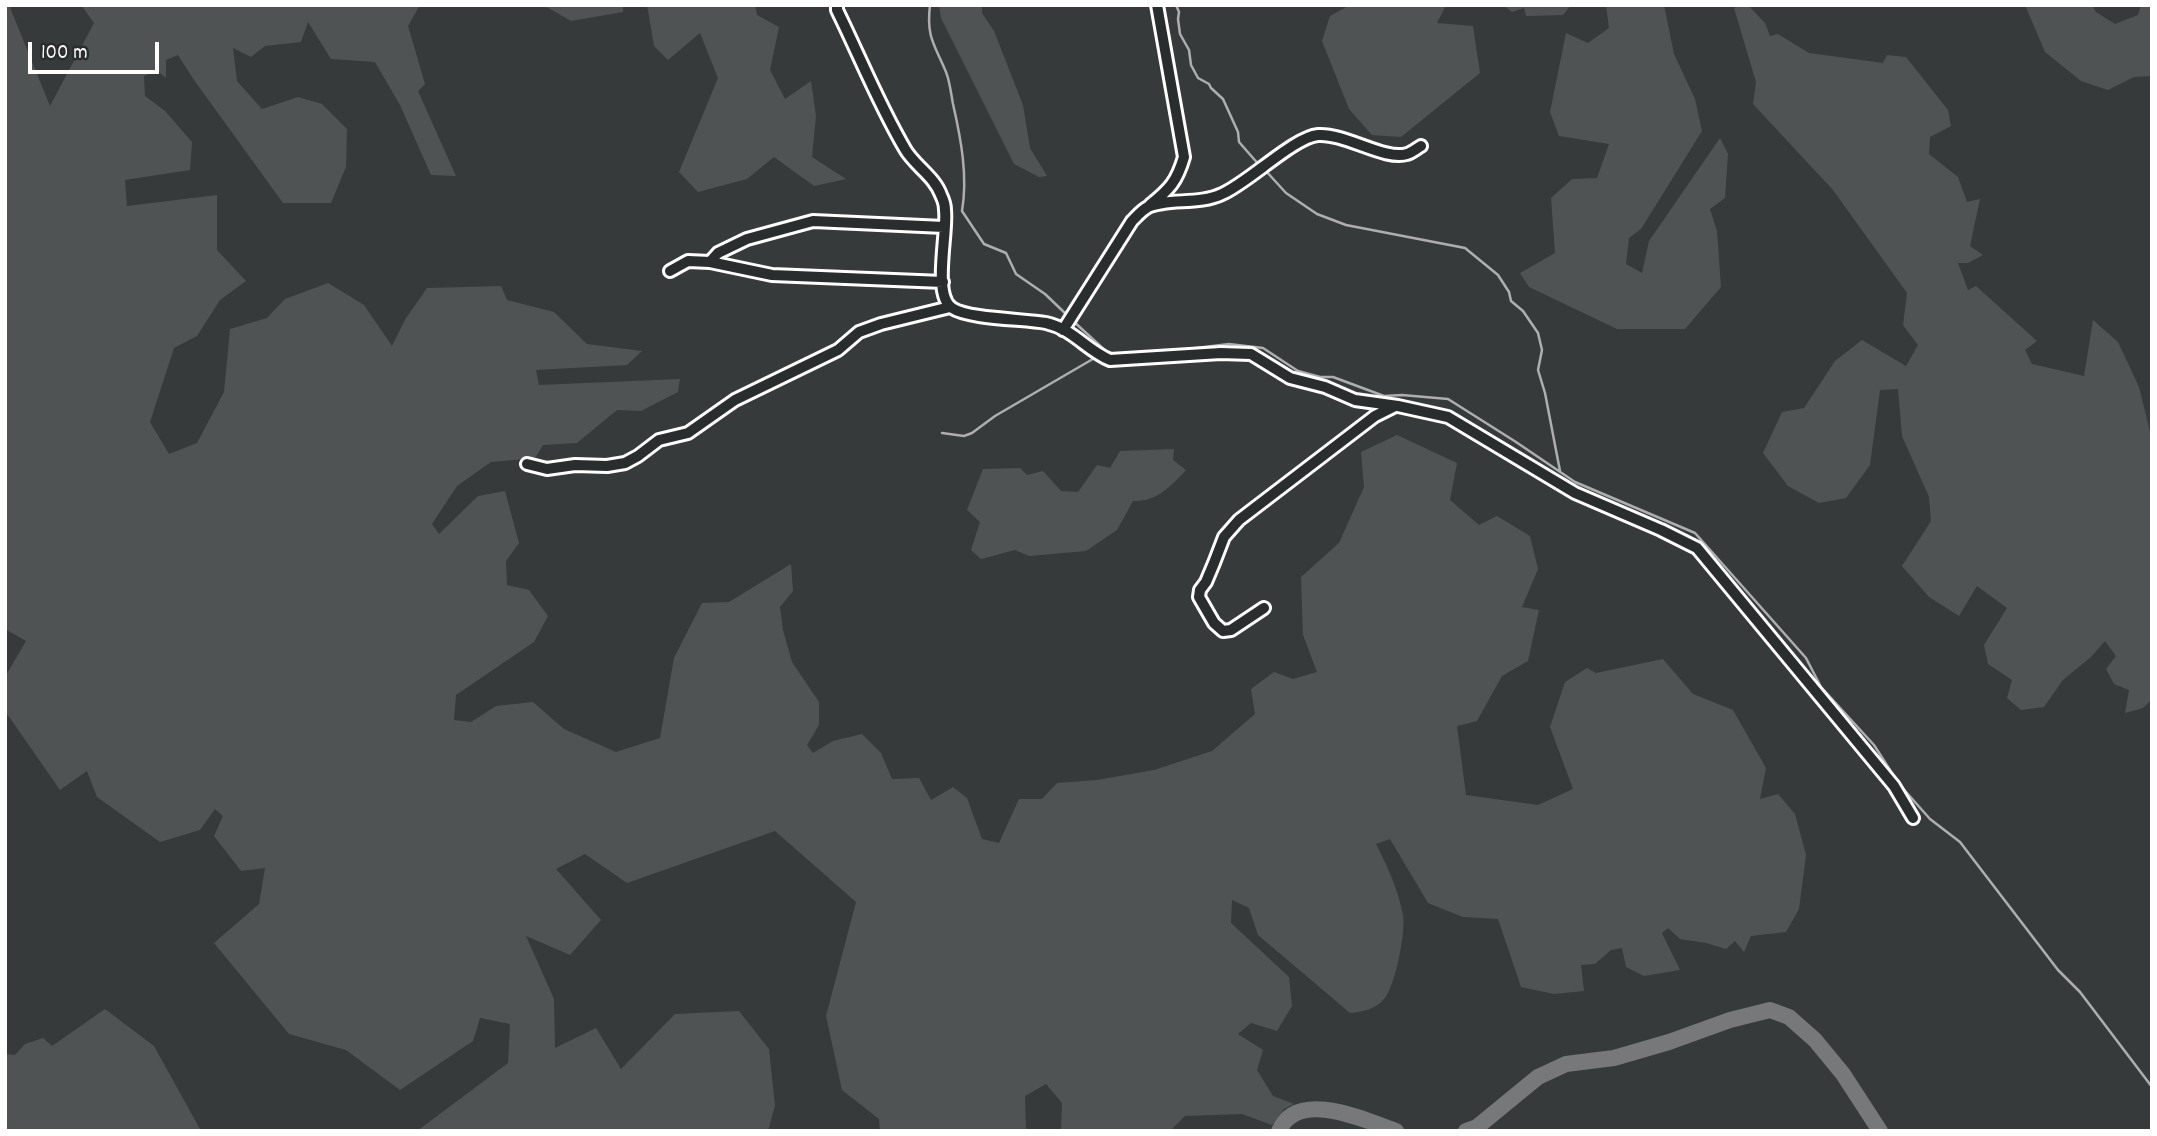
<!DOCTYPE html>
<style>
body{margin:0}
#map{position:relative;width:2157px;height:1136px;overflow:hidden;background:#373a3b;font-family:Dekko,sans-serif}
canvas{display:block}
.frame{position:absolute;inset:0;border:7px solid #fff;pointer-events:none}
.scale{position:absolute;left:28px;top:42px;width:131px;height:32px;box-sizing:border-box;border:4px solid #fff;border-top:0;padding-left:9px;font-size:21px;line-height:24px;white-space:nowrap;color:#fff;-webkit-text-stroke:5px #2a2d2e;paint-order:stroke}
</style>
<div id="map">
<canvas width="2157" height="1136"></canvas>
<div class="frame"></div>
<div class="scale">100 m</div>
</div>
<script>
const context = document.querySelector('canvas').getContext('2d');
context.lineJoin = 'round';
function fillPath(path, color) { context.fillStyle = color; context.fill(path, 'evenodd'); }
function strokePath(path, color, width, dash) { context.strokeStyle = color; context.lineWidth = width; context.lineCap = dash ? 'butt' : 'round'; context.setLineDash(dash || []); context.stroke(path); }
const green = new Path2D(`
 M5,5H9L50,106L94,23L81,5H420L408,26L425,84L418,91L456,176L431,175L400,105L375,62L331,59L308,22L301,42L265,46L251,57L233,48L237,81L262,109L298,97L322,104L347,129L346,167L331,203H283L194,80L178,55L166,60V78L158,71L144,76L145,96L165,111L192,142L190,170L125,180L127,206L217,195V250L246,281L220,300L197,336L174,348L150,422L169,454L197,443L224,392L230,329L267,318L285,299L328,283L364,305L392,346L406,318L427,288L501,286L507,300L554,312L587,344L642,351L627,365L536,370L539,385L680,379L678,392L641,411L617,410L577,443L543,445L535,458L491,462L457,486L432,524L439,534L478,496L505,491L519,543L506,561L507,585L529,590L548,616L534,642L456,695L454,720L471,722L496,706L533,702L564,729L616,752L660,738L674,658L702,603L729,602L791,564L793,591L780,607L783,630L792,662L819,702V725L807,745L813,753L833,741L862,734L881,753L892,779L919,778L931,800L953,787L967,798L982,839L999,843L1019,799H1042L1057,783L1097,780L1154,770L1212,751L1255,714L1251,689L1274,672L1293,679L1317,672L1303,635L1301,577L1339,543L1364,487L1361,452L1397,435L1457,463L1450,500L1479,525L1497,516L1530,536L1538,569L1522,607L1539,610L1528,661L1502,676L1477,721L1457,726L1466,795L1538,805L1573,789L1550,727L1565,682L1587,668L1596,673L1663,659L1693,694L1733,710L1766,768L1760,799L1778,794L1795,814L1806,855L1799,909L1786,932L1751,936L1744,952L1735,941L1726,949L1706,943L1680,939L1668,928L1662,933L1680,970L1644,976L1626,967L1622,948L1611,950L1595,964L1581,965L1584,991L1554,994L1521,987L1498,919L1463,917L1428,903L1390,839L1376,844C1388,867 1398,890 1403,915C1406,932 1395,987 1384,999C1376,1009 1362,1012 1350,1013L1258,935L1249,908L1232,900L1231,923L1289,977L1292,1006L1277,1031L1251,1023L1238,1034L1263,1050L1257,1070L1273,1096L1294,1104L1284,1109L1272,1125L1242,1114L1185,1116L1170,1131H1061L1062,1103L1046,1084L1025,1096L1026,1131H880L879,1119L842,1090L826,1016L856,902L775,831L627,883L585,854L556,869L601,920L570,955L526,936L554,999L555,1048L596,1028L621,1069L675,1014L739,1011L769,1049L775,1106L768,1131H417L508,1063L510,1024L480,1018L473,1041L400,1090L346,1050L289,1034L214,943L259,904L265,868L241,871L214,836L223,816L215,809L200,830L160,842L97,797L87,771L60,790L5,711V677L26,641L5,629Z
 M543,5H623V12L571,21Z
 M647,5H755L757,15L779,27L770,70L785,99L811,81L816,116L812,157L846,179L814,186L774,157L747,179L698,192L679,172L718,78L700,33L668,60L654,46Z
 M939,5H982V13L994,31L1023,105L1030,148L1047,176L1039,177L1014,164L941,18Z
 M1350,5H1446L1437,23L1473,26L1480,73L1401,137L1372,135L1349,109L1322,41L1330,16Z
 M1503,5H1571L1563,15L1526,16L1524,8L1512,12Z
 M1606,5H1664L1674,54L1695,99L1702,131L1641,229L1629,238L1626,264L1642,273L1649,241L1720,138L1728,154L1725,198L1710,209L1717,231L1721,287L1685,329H1617L1529,287L1520,273L1555,253L1551,198L1572,179L1597,178L1609,144L1559,136L1550,112L1566,33L1588,43L1609,28Z
 M1739,5H1748L1765,23L1770,36L1778,34L1809,53L1883,63L1887,55L1906,57L1948,110L1951,126L1930,137L1929,154L1958,177L1967,202L1980,199L1970,246L1983,255L1968,263H1958L1968,290L1976,286L2037,341L2025,350L2032,364L2084,376L2093,320L2118,342L2139,387L2152,440V699L2143,708L2125,713L2129,690L2114,684L2106,669L2116,656L2105,641L2091,657L2063,680L2044,707L2021,710L2007,698L2012,680L1988,664L1984,645L2007,608L1977,586L1959,616L1929,597L1902,566L1931,521L1929,497L1902,436L1898,389L1880,390L1870,465L1846,498L1819,503L1788,486L1763,453L1782,412L1804,408L1835,361L1862,340L1906,366L1918,345L1903,325L1907,293L1833,190L1753,104L1756,82L1734,8Z
 M2025,5H2092L2096,12L2115,24L2138,15L2141,5H2152V76L2134,77L2108,90L2081,81L2045,52Z
 M1174,449L1173,460L1186,470C1171,486 1157,502 1133,501L1117,530L1086,551L1029,556L1015,550L981,559L971,550L980,522L967,510L983,469L1020,468L1027,475L1043,471L1061,491L1078,492L1097,465L1110,468L1120,451Z
 M105,1009L154,1046L201,1131H5V1054L15,1055L25,1044L43,1038L52,1046Z`);
const stream = new Path2D(`
 M930,5C926,38 935,45 946,72C950,82 951,94 953,104C961,139 968,176 962,211L984,244L1006,253L1016,274L1045,294L1067,315
 M1176,5L1179,12L1178,19L1180,34L1189,50L1191,65L1198,78L1209,84L1211,88L1223,99L1238,132L1239,142L1260,166
 M1265,170L1286,193L1317,214L1346,225L1465,248L1498,275L1509,292L1511,301L1523,311L1538,333L1542,350L1538,370L1545,393L1560,471
 M1072,320L1108,353L1129,354
 M1163,352L1229,344L1263,348L1298,371L1320,377H1333L1384,396L1402,395L1448,399L1516,442L1575,482L1695,533L1806,658L1821,687L1874,745L1899,784L1930,819L1960,842L2058,970L2080,992L2152,1087
 M942,433L964,436L972,433L995,416L1098,356`);
const river = new Path2D(`
 M1279,1131C1297,1088 1365,1120 1396,1131
 M1466,1131L1477,1127L1538,1077L1566,1064L1614,1058L1669,1042L1730,1020L1770,1010L1789,1017L1815,1040L1843,1074L1880,1131`);
const minor = new Path2D(`
 M837,5V10C860,57 879,105 905,149C914,165 935,177 941,195C943,199 945,205 945,210C948,232 932,295 952,308C968,319 1024,319 1046,323C1073,329 1086,350 1110,360L1221,353L1251,354L1290,378L1325,387L1355,400L1398,406L1448,417L1575,493L1661,530L1697,548L1894,786L1913,818
 M1150,205C1170,189 1177,181 1184,157L1157,5
 M710,262L718,253L747,239L813,221L944,227
 M670,271L688,261L710,262L772,275L943,282
 M1063,330L1132,221C1137,216 1142,210 1148,207C1168,198 1199,205 1222,194C1248,183 1294,137 1318,135C1345,133 1385,161 1407,154C1411,153 1416,149 1421,146
 M527,464L547,469L575,465L607,466L625,463L638,456L659,440L688,433L735,400L838,350L859,332L881,324L950,307
 M1264,608L1231,630L1223,631L1214,623L1199,597L1200,590L1206,582L1214,563L1224,537L1239,520L1375,416L1395,406`);
fillPath(green, '#505354');
strokePath(stream, '#adaeaf', 2.5);
strokePath(river, '#767879', 16);
strokePath(minor, '#fff', 16);
strokePath(minor, '#2a2d2e', 10);
</script>
